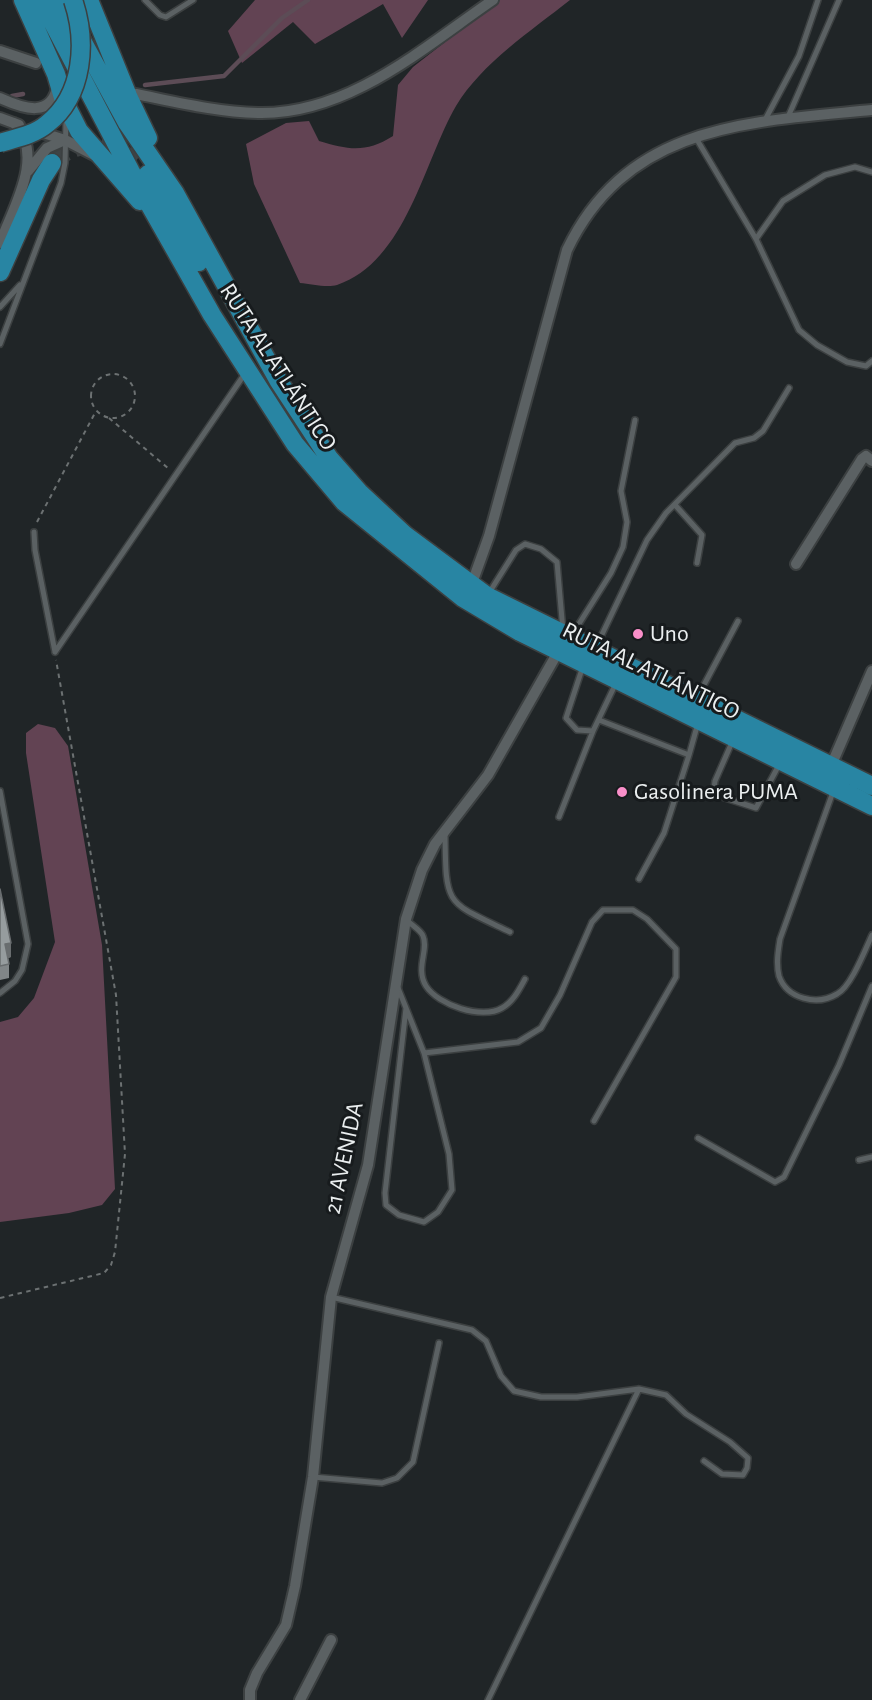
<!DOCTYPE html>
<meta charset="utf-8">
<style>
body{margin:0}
canvas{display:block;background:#202527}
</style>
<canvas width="872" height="1700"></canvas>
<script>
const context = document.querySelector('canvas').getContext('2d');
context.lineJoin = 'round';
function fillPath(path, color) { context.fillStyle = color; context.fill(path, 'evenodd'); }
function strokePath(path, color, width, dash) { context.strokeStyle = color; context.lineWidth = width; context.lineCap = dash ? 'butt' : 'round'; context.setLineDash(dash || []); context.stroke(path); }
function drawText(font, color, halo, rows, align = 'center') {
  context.font = font + ' "Alegreya Sans",sans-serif'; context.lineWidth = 6; context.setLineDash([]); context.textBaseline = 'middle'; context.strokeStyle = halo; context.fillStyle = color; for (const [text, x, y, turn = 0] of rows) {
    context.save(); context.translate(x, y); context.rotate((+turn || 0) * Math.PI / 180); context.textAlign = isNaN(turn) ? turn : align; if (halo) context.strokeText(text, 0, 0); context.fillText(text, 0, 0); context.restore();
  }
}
const forest = new Path2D(`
 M255,0H428L402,38L383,4L315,44L293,22L242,63L228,31Z
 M499,0H570C531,31 482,63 456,106C424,161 406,262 337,285C327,288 311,284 300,283L254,184L246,144L286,123L309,121L319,141C349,150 366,153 393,136L398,85L413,67Z
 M38,724L55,728L68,746L102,945L115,1189L102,1205L69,1213L0,1222V1022L18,1017L34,998L55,942L26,753V733Z`);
const stream = new Path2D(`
 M145,85L224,76L282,18L308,0
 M12,96L23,94`);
const trunkTunnel = new Path2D(`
 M52,163C77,138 108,141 136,161`);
const path = new Path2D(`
 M91 396a22 22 0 1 1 44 0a22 22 0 1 1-44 0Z
 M109,418L169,469
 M37,522L96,411
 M0,1298L104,1273L111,1265L115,1252L125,1154L116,995L56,660`);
const service = new Path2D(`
 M145,0L160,15L166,17L193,0
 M788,117L839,0
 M765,120L799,56L818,0
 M696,138L756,239L799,330L817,345L847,362L866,366L872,361
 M756,239L783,201L825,175L855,167L872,172
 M0,307L20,285
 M0,344L61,183L65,163L66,120
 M676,506L702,535L697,563
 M34,532L35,550L55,652
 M489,593L516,550L525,544L541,549L557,562L563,631
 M572,635L611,573L623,547L627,522L621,491L635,420
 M596,647L647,540L666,513L735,443L754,438L763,431L789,388
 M55,652L246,372
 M583,666L566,718L577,730L593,731L616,683
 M698,696L738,621
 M599,720L689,755L698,723
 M733,740L715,781L714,788L719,796L756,808L780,763
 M0,791L28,944L22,970L15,981L0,993
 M833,792L780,939C778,952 776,963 779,976C787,999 817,1006 837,994C851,987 865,950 872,935
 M559,817L593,731
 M445,834C446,907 445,901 510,932
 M639,879L664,833L689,755
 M407,920C411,925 421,930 423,936C429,950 415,968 426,986C438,1005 482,1020 502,1008C513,1002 519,990 525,979
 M398,988L424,1053L449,1154L452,1190L438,1212L424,1222L399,1215L386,1205L385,1193L406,1008
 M424,1053L518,1042L541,1028L560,995L592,922L603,910H633L647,919L676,949V977L594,1121
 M698,1138L775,1182L784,1177L839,1065L872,986
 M859,1160L872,1157
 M331,1297L472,1330L486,1341L501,1376L514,1391L541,1397H577L639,1389L666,1395L686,1414L730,1442L748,1458L747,1468L743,1475L722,1474L704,1461
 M313,1477L382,1483L397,1478L413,1462L439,1343
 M488,1700L639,1389`);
const minor = new Path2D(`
 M0,51L36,63
 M136,94C176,102 217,112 258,113C348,115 423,48 493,0
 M0,98C22,108 53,120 58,83
 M0,118L19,125
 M34,130L65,140L94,155
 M28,171L47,148L65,140
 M0,243C13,208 46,155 14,123
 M796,564L862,459L866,456L872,461
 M471,586L489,536L567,250C628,123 750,122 872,110
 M831,766L872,671
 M250,1700V1690L257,1673L286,1625L295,1586L313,1477L331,1297L368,1165L406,919L422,870L435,844L488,775L558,652
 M300,1700L331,1640`);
const trunk = new Path2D(`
 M23,0L56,74L64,101L79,131L140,201
 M41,0L131,172L212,315L295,444L344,502L463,598L520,632L872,806
 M60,0L127,123L175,193L278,380L329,458L359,492L405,535L487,596L872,786
 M89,0L128,96L148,138
 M148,174L199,262
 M0,272L41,180L52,163`);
const trunkBridge = new Path2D(`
 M0,143C16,138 34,135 47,124C84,95 87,41 73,0`);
const wall = new Path2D(`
 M0,889L11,957L8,958L9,964V978L0,980Z`);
const shadedWall = new Path2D(`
 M11,943V957L5,959V944Z`);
const building = new Path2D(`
 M0,889L11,943L5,944L9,964L0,966Z`);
const markers = [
 [638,634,6,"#f98fc9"],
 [622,792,6,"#f98fc9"]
];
const streetNames = [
 ["RUTA AL ATLÁNTICO",278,367,57],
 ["RUTA AL ATLÁNTICO",651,671,26],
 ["21 AVENIDA",344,1158,-78]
];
const poiNames = [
 ["Uno",650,634],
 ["Gasolinera PUMA",634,792]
];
fillPath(forest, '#624353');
strokePath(stream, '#5c4c56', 4.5);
strokePath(trunkTunnel, '#3e4345', 18, [18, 9]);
strokePath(service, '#3c4041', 8);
strokePath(minor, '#3c4041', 14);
strokePath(trunk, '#3c4041', 21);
strokePath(path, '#6c7172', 2, [4.5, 4.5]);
strokePath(service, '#5b6163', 5);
strokePath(minor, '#5b6163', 10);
strokePath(trunk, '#2885a3', 18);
strokePath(trunkBridge, '#3c4041', 21, []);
strokePath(trunkBridge, '#2885a3', 18);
fillPath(wall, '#818688');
fillPath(shadedWall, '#696d6f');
fillPath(building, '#969c9e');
strokePath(building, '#696d6f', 1.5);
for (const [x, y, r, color] of markers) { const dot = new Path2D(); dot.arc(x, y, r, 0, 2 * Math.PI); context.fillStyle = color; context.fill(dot); strokePath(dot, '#171b1d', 2); }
drawText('24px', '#ebeff0', '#171b1d', streetNames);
drawText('24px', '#ebeff0', '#171b1d', poiNames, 'left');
</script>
